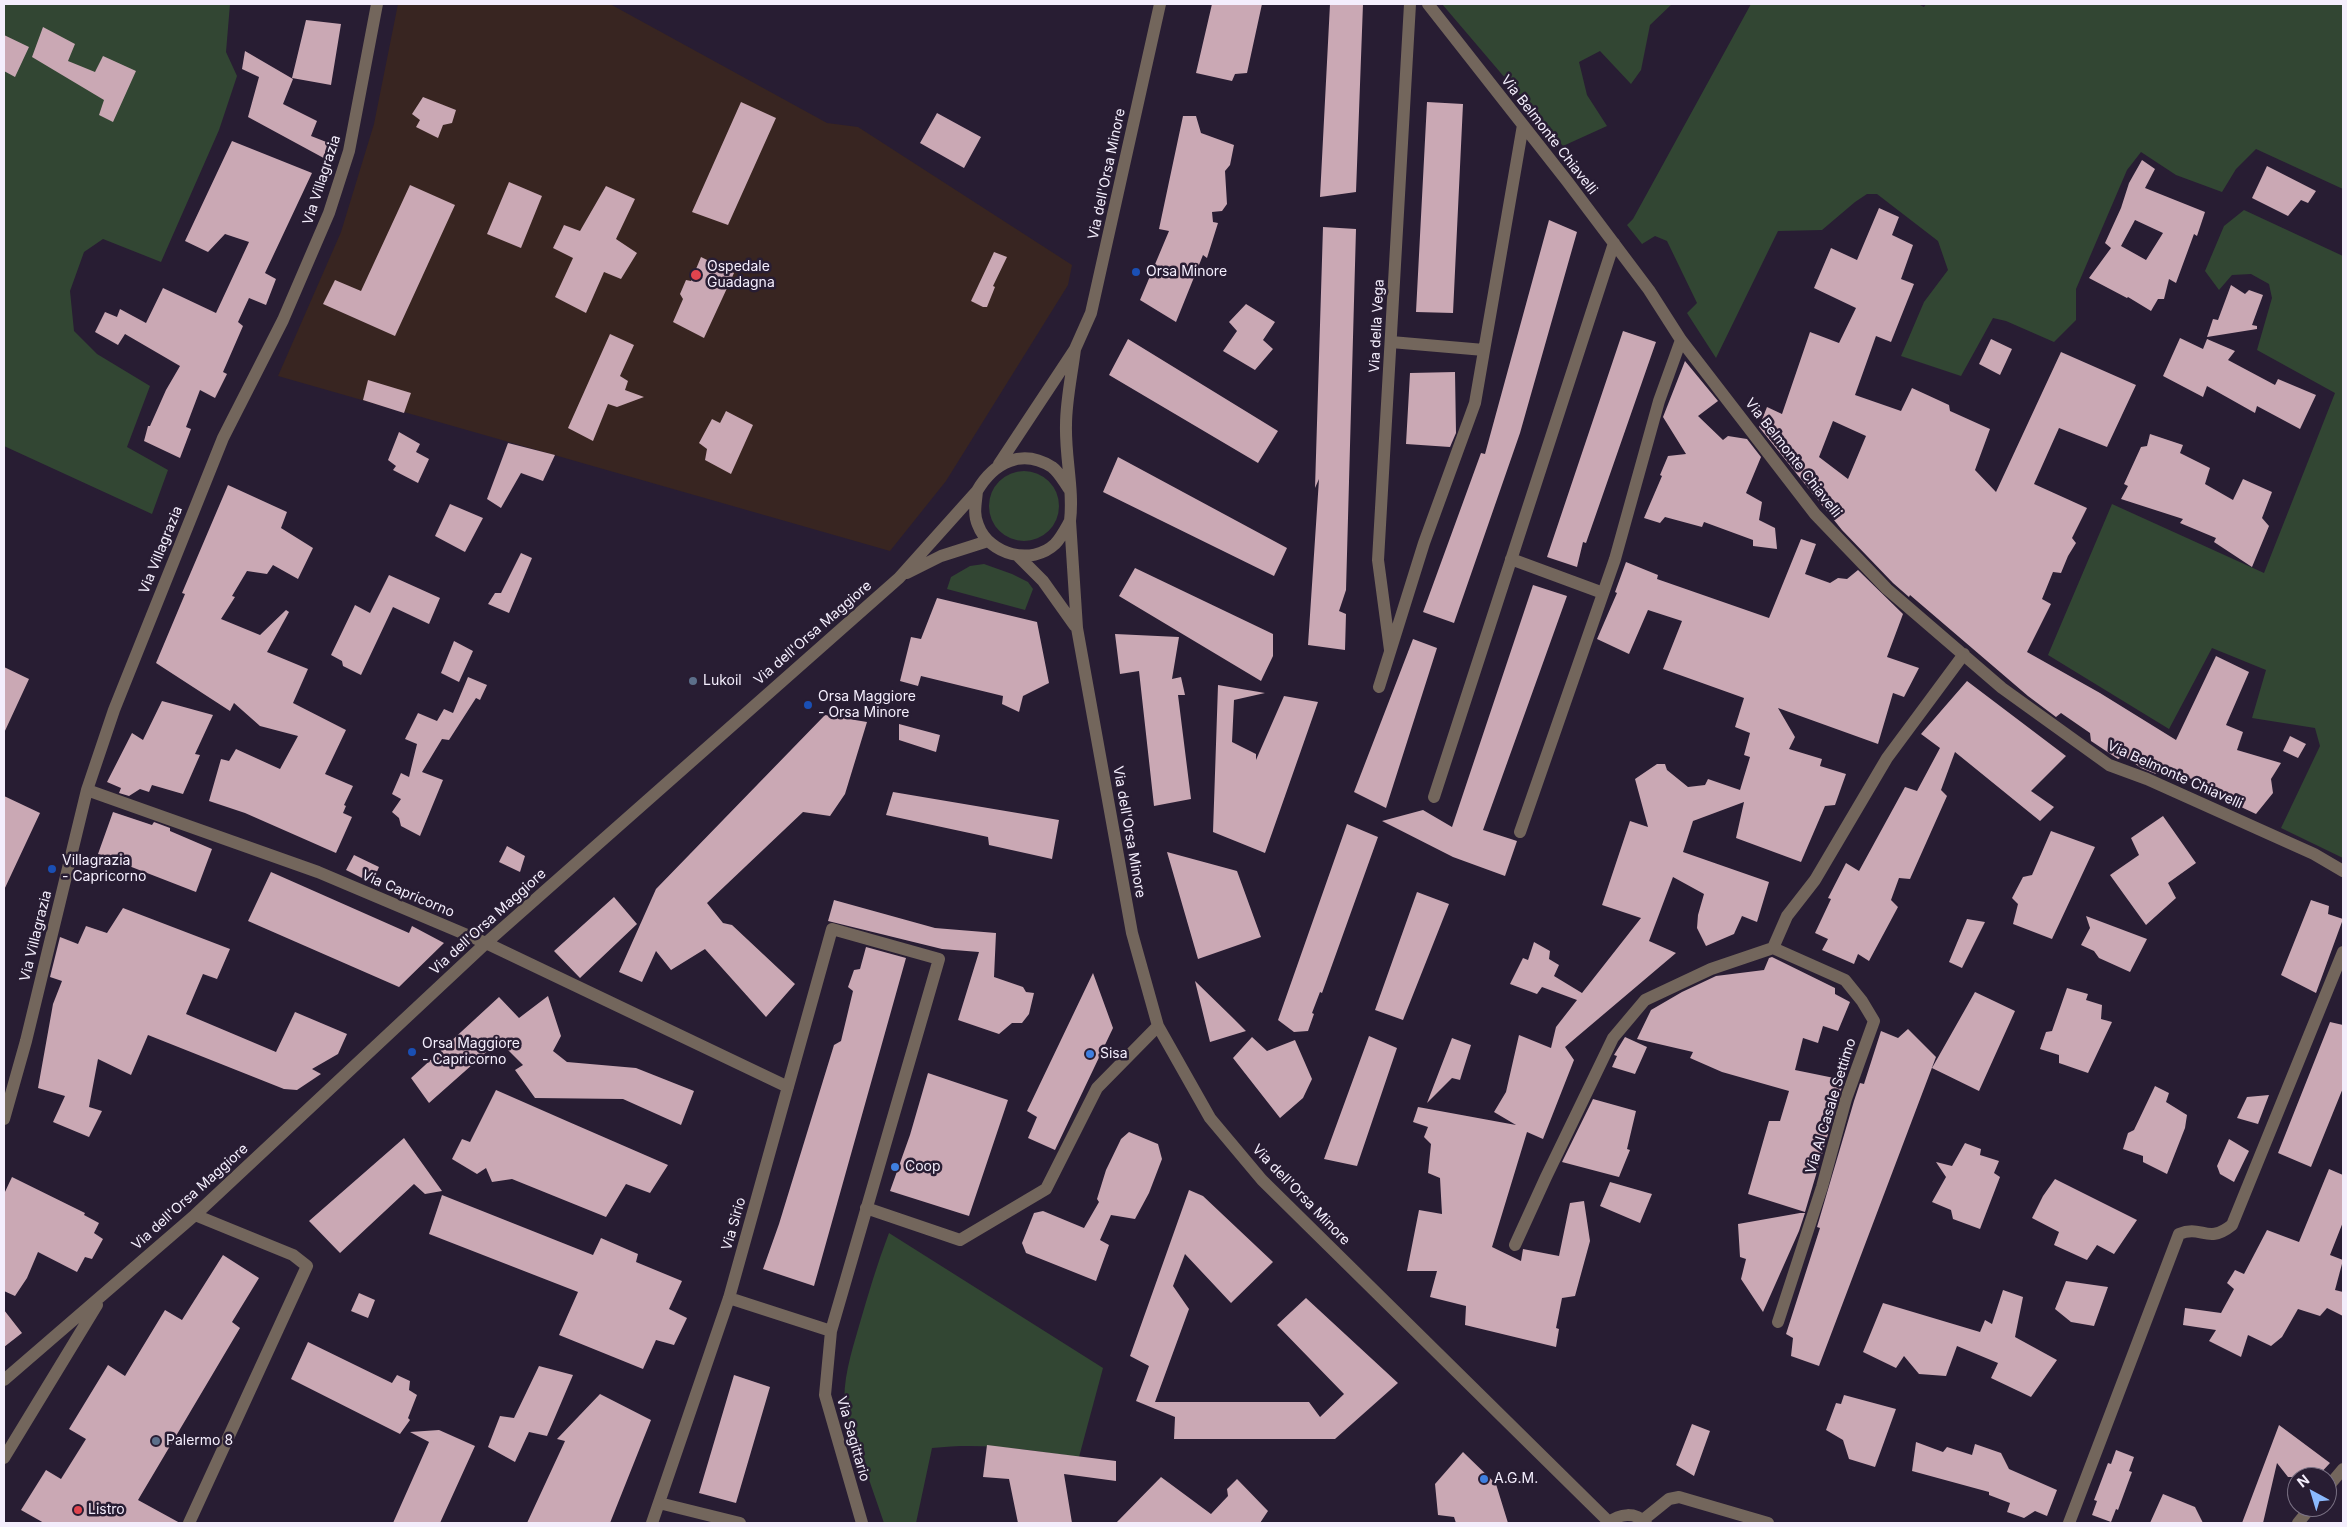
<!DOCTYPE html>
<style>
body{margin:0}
#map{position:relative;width:2347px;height:1527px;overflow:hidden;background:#281d33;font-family:Inter,sans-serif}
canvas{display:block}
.frame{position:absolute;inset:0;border:5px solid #f4eefd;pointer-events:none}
.north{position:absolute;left:2287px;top:1467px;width:50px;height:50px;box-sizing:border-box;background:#281d33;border:1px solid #7a7184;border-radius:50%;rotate:321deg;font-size:14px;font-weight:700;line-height:20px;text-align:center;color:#f4eefd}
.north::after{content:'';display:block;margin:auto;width:18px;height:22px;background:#8bb9fc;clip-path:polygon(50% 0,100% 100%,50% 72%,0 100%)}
</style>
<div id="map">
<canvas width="2347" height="1527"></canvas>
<div class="frame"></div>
<div class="north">N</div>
</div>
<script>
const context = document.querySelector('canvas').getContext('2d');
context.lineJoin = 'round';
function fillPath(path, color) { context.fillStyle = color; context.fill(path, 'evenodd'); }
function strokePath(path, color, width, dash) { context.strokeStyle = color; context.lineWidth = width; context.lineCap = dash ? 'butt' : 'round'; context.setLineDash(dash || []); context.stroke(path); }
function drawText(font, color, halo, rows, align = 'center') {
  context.font = font + ' Inter,sans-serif'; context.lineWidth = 5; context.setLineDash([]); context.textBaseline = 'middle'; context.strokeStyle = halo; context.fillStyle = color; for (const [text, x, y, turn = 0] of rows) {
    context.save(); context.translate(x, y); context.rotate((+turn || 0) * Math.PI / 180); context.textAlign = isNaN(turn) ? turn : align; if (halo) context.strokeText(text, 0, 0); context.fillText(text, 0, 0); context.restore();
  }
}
const medical = new Path2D(`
 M398,4H610L827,123L858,127L1072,265L1068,285L946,481L890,551L278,376L341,232L374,124Z`);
const green = new Path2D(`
 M4,4H230L226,52L237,76L219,130L161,262L103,239L84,252L70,291L74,331L97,354L150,386L127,447L168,470L152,514L4,446Z
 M1442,4H1672L1650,25L1641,70L1631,84L1600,51L1579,62L1587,95L1607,126L1563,146Z
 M1751,4H1918L1924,7L1926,4H2343V189L2256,149L2236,169L2222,192L2176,175L2141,152L2127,170L2076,289V320L2054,342L2006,321L1993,318L1961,376L1901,356L1924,302L1948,270L1938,241L1877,194H1867L1855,202L1822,230L1778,231L1716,358L1687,313L1697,303L1667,241L1655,236L1642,244L1627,225L1633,219Z
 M2244,210L2343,256V858L2281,828L2320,746L2315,728L2252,718L2266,670L2212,648L2169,729L2048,655L2112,504L2264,573L2335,393L2257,350L2272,298L2269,284L2251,274L2232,275L2219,290L2205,271L2224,226Z
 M989 506a35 35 0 1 1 70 0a35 35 0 1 1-70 0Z
 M984,564L1012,574L1028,582L1033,589L1025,610L947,589L951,577L970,566Z
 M889,1233L1103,1368L1079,1457C1028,1450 984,1442 932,1448L916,1523H884L845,1410C842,1381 851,1354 859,1326C868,1295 877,1264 889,1233Z`);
const building = new Path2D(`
 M1212,4H1262L1247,73L1235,74L1232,81L1196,73Z
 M1330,4H1363L1356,192L1320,197Z
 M306,20L341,24L331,85L292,78Z
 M43,27L75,44L68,61L95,72L103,56L136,71L113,122L99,115L104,100L32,57Z
 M4,35L29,47L15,77L4,71Z
 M245,51L293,79L283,104L317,121L311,136L334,145L331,162L248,117L259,77L242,69Z
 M423,97L456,110L452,123L443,125L438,138L416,127L420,120L412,114Z
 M741,102L776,118L728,225L692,212Z
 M1427,102L1463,104L1453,313L1416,312Z
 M937,113L981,137L964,168L920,143Z
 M1183,116H1196L1201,133L1234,145L1230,165L1225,171L1227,204L1222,211L1212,212L1213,222L1218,223L1207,258L1203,255L1176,322L1140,300L1169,231L1159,229Z
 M232,141L312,173L265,273L276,279L266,305L249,298L238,322L243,326L223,372L227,374L215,398L200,390L186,427L191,429L180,458L144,441L148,426H150L166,390L180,366L125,334L118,345L95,332L105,312L117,317L120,309L146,323L163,288L216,313L249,242L225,234L208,252L185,241Z
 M2142,160L2155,169L2145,188L2205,212L2197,236L2194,234L2176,283L2169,279L2164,299H2158L2151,311L2128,297L2127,298L2089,278L2111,248L2105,243L2121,208L2129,183ZM2135,220L2163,233L2146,260L2121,246Z
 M2267,166L2316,191L2308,203L2301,200L2288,216L2252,198Z
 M509,182L542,196L521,248L487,234Z
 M410,185L455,205L395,336L323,304L335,280L361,291Z
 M606,186L635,199L616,239L637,253L621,279L604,272L586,313L555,297L573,258L553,248L564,225L580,231Z
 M1879,208L1899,217L1892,235L1913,245L1901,279L1914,284L1891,342L1876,336L1855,395L1901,411L1912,388L1949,405L1950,411L1990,429L1975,470L1996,492L2061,352L2136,385L2107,447L2059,428L2034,484L2087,508L2072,538L2076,543L2068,556L2061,573L2053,572L2042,599L2051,604L2027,652L2100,693L2176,740L2216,656L2249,672L2226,725L2243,732L2237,750L2281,763L2271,779L2273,793L2256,814L2211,793L2213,788L2160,766L2156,774L2141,768L2124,756L2118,759L2091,741L2090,733L2061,713L2056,717L2028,696L1910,595L1909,597L1893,583L1842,530L1759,427L1767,407L1782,414L1810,332L1839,343L1856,308L1814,288L1831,248L1857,260ZM1833,421L1866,436L1848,479L1819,457Z
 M1549,220L1577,232L1520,433L1454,623L1423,612L1481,453L1485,454Z
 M1323,227L1356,229L1346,590L1339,611L1346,614L1345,650L1308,645L1319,479L1315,488Z
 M994,252L1007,257L993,286L995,287L987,307H983L971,301Z
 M701,257L734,273L704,338L673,322L683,299L680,294L686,280L691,281Z
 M2231,285L2245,294L2249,290L2263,295L2252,325L2257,326V329L2207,337L2213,319L2218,320Z
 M1246,304L1275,322L1263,340L1273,349L1255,370L1223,351L1237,331L1229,322Z
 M1623,331L1656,342L1586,543L1583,542L1577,567L1547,557Z
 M610,334L634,345L620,376L628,381L625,390L644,397L617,407L608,404L593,441L568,428Z
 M2180,338L2203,349L2207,339L2235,351L2228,360L2275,385L2278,379L2316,395L2300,429L2257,406L2255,413L2207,386L2203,397L2163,376Z
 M1128,339L1278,431L1258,463L1109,375Z
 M1991,339L2012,349L2000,375L1979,364Z
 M1685,361L1718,401L1698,416L1723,440L1728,436L1747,439L1761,457L1746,493L1762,502L1759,520L1775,528L1777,549L1753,546V540L1704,522L1702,527L1665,517L1660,523L1644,518L1662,476L1660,475L1668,456L1686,454L1663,417Z
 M1455,372L1456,433L1450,447L1406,444L1410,373Z
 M368,380L411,393L404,413L363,400Z
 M726,411L753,425L731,474L705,460L707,449L699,443L712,419L720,423Z
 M399,432L420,444L416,452L429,459L418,483L393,470L396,466L388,460Z
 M2150,434L2183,445L2180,453L2210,468L2205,484L2233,500L2243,479L2272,492L2262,518L2269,526L2252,567L2214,542L2216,538L2180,523L2183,519L2121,499L2128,486L2124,484L2141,447L2147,446Z
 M508,443L555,455L543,481L521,473L501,508L487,499Z
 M1118,457L1287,548L1274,576L1103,492Z
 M228,485L287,512L281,528L313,548L298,579L273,565L267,574L247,571L232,596L235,597L221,619L260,635L286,610L289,612L267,652L308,669L293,703L346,730L325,774L353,786L344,805L346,806L343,813L352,817L336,853L245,813L209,801L221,759L229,761L236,749L280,769L298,736L260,726L234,703L230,711L156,663L185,594L182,593Z
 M450,504L483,518L465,552L435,536Z
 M1801,539L1816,544L1805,574L1830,583L1838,578L1847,579L1858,570L1903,614L1887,657L1919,668L1904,697L1893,693L1878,744L1778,708L1795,737L1789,749L1822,759L1820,766L1846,774L1835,805L1825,806L1801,862L1736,838L1744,802L1693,821L1683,852L1769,882L1757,922L1742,916L1734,934L1706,946L1697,928L1698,915L1704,894L1673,877L1649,941L1676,953L1565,1047L1574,1060L1543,1139L1527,1132L1492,1247L1521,1261L1523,1249L1559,1256L1570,1203L1584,1201L1590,1241L1575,1296L1562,1298L1556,1328L1559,1329L1556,1347L1465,1325L1466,1306L1430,1297L1437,1271H1407L1419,1210L1442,1214L1440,1178L1428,1173L1431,1144L1424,1137L1428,1127L1413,1122L1418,1107L1516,1125L1494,1112L1506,1092L1519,1035L1551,1048L1556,1027L1577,1000L1542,987L1537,994L1510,984L1523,958L1528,960L1534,942L1550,951L1549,959L1559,965L1554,976L1582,993L1641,918L1602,905L1630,821L1648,827L1635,779L1657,764H1665L1667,770L1688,787L1705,785L1708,779L1740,790L1750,757L1744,755L1750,733L1735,727L1744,698L1663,669L1682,621L1648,610L1629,654L1597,639L1617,593L1615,592L1626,562L1658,575L1657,579L1769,618Z
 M521,553L532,558L509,613L488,604L495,593H501Z
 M1135,568L1273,634V656L1261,681L1119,596Z
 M389,575L440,598L429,624L393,607L361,675L343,666L342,661L331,655L355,605L370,613Z
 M1533,585L1567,596L1483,830L1517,841L1505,876L1453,857L1382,821L1423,810L1452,827Z
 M937,598L1037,622L1049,683L1023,696L1019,712L1002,704L1003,696L921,676L918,686L900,681L911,637L921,639Z
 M1115,634L1179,637L1172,679L1181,677L1185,695H1178L1191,799L1154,806L1139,671L1120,674Z
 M1413,639L1437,648L1386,808L1354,792Z
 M454,641L473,651L459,682L441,673Z
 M4,667L29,679L4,733Z
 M468,677L487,685L480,700L476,698L449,740L442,739L422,772L443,780L420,836L401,826L399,818L392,812L401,799L392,794L401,773L409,777L417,744L405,739L418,713L437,721L444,709L453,713Z
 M1967,681L2066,756L2031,791L2054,807L2040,821L1955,752L1941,790L1947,796L1910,879L1899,878L1891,900L1898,907L1869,961L1858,954L1854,964L1822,950L1828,939L1815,933L1831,899L1828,898L1846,863L1859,871L1905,787L1917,791L1940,748L1921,734Z
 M1218,685L1265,693L1234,700L1232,742L1256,754V760L1284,696L1318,702L1265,853L1213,832Z
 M162,701L213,715L195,754L200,755L183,794L152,785L149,792L140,789L129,796L119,793L121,788L107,782L132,733L143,740Z
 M825,715L867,722L845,794L830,816L803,812L707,903L723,923L732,925L795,984L766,1017L705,949L671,970L656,951L642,982L619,972L656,889Z
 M899,724L940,735L936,752L899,740Z
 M2290,736L2306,744L2298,758L2283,751Z
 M893,792L1059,820L1052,859L989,845L988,837L886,815Z
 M4,796L40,813L4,890Z
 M113,812L152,825L154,822L170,828V831L212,849L196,892L98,854Z
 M2163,816L2196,863L2168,883L2176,898L2146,925L2110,875L2139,855L2131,838Z
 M1347,824L1378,837L1322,993L1320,992L1312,1013L1314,1014L1308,1031L1294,1032L1278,1020Z
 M2051,831L2095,847L2052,939L2013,924L2018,904L2012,898L2023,877L2032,875Z
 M507,846L525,856L520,872L499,862Z
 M1167,852L1237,871L1261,937L1198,959Z
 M354,855L379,867L372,883L346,870Z
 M271,872L409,933L412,926L444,943L399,987L248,921Z
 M1417,892L1449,904L1403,1020L1375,1010Z
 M614,897L637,924L580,978L554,951Z
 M834,900L935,928L996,933L994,977L1023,987L1026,992L1034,993L1029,1014L1022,1023H1012L999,1034L958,1020L979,952L942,949L828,921Z
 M2311,900L2329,906L2328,914L2343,919L2316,993L2281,975Z
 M123,908L230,949L217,979L203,974L186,1014L276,1052L295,1012L347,1034L338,1054L312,1069L321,1074L297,1090L284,1089L148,1035L131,1075L98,1059L89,1107L102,1111L89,1137L53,1122L65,1096L38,1088L53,1004L62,981L50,977L60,937L78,944L86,926L107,933Z
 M2086,916L2147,939L2130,972L2099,958L2094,951L2081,945L2090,928Z
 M1967,919L1985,922L1962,968L1949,962Z
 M866,947L906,958L814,1286L763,1269L779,1224L834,1045L841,1041L853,991L848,987L854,970L860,969Z
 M1772,957L1835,988V994L1850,1002L1838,1031L1823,1026L1818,1043L1803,1038L1795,1070L1844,1080L1805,1212L1748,1194L1769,1121H1780L1789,1091L1722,1072L1690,1058L1693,1052L1637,1039L1651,1010L1682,992L1716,976L1764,970L1769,958Z
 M1093,973L1113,1028L1055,1150L1028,1138L1037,1117L1027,1111Z
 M1195,981L1234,1019L1246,1031L1210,1042Z
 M2067,988L2088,994L2086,1000L2102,1005L2101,1019L2112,1022L2088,1073L2059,1063V1055L2040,1049L2046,1032L2052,1031Z
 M1975,992L2015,1011L1979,1091L1932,1068Z
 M548,996L561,1036L553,1051L567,1062L636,1068L694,1091L681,1125L623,1099L535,1098L515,1070L523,1065L499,1041L429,1103L411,1078L499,997L519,1018Z
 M2330,1022L2343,1025V1088L2311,1167L2278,1153Z
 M1908,1029L1936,1057L1819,1366L1791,1356L1793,1338L1786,1334L1820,1228L1817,1227L1854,1101L1860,1083L1864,1084L1881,1031L1898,1038Z
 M1369,1036L1397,1048L1357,1166L1324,1159Z
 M1252,1037L1267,1051L1295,1040L1312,1079L1303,1098L1280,1118L1233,1058Z
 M1625,1037L1647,1047L1635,1074L1612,1067L1617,1056L1614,1055Z
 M1452,1038L1471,1045L1460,1080L1452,1078L1427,1103Z
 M928,1073L1008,1100L969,1216L890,1191L910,1135Z
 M2155,1086L2169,1093L2166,1102L2187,1115L2185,1128L2167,1174L2143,1162V1156L2123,1149L2128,1133L2134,1130Z
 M496,1090L569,1122L668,1165L650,1193L626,1184L606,1217L512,1179L492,1182L486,1168L477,1174L452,1159L462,1139L470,1142Z
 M2269,1095L2258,1124L2237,1118L2247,1097Z
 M1593,1099L1636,1111L1627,1149L1630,1150L1619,1177L1562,1162Z
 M1129,1132L1158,1144L1162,1159L1149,1193L1135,1219L1111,1215L1100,1240L1109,1245L1096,1281L1026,1253L1022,1243L1034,1213L1043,1211L1084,1228L1099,1202L1097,1199L1106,1170L1121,1139Z
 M404,1138L442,1191L425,1194L414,1184L340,1253L309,1221Z
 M2229,1139L2249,1151L2234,1182L2220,1174L2217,1166Z
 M1965,1143L1981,1149L1980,1155L1999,1161L1994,1173L2000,1177L1980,1229L1953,1219L1951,1210L1932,1202L1946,1177L1936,1162L1952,1166Z
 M2329,1169L2343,1175V1222L2330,1255L2343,1260L2335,1290L2343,1292V1316L2327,1308L2320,1316L2298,1309L2282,1337L2271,1346L2248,1335L2241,1357L2209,1341L2216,1330L2183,1325L2185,1308L2221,1313L2234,1289L2227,1283L2235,1270L2244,1274L2267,1230L2299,1242Z
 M12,1177L85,1213L84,1215L99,1223L94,1233L103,1239L92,1259L85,1257L77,1272L38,1252L27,1278L15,1296L4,1291V1194Z
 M2055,1179L2137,1220L2114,1254L2097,1245L2087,1260L2054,1245L2059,1232L2032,1218L2043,1196Z
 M1610,1182L1652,1194L1640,1223L1600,1206Z
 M1189,1190L1203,1196L1273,1262L1231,1303L1185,1254L1173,1286L1189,1309L1155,1402H1309L1320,1417L1344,1394L1277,1325L1306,1298L1398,1383L1335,1439H1174L1175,1417L1136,1401L1149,1366L1130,1356Z
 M442,1195L593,1255L601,1238L638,1254L636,1262L682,1281L669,1309L687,1318L674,1345L656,1340L643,1369L559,1335L578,1292L429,1234Z
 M1800,1213H1805L1799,1231L1763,1312L1741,1279L1746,1259L1740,1257L1738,1224Z
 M223,1255L259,1278L232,1322L240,1328L138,1500L180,1523H44L21,1510L46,1470L61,1479L86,1439L69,1429L108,1365L125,1376L165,1310L182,1320Z
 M2066,1281L2108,1287L2094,1326L2071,1322L2055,1309Z
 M2003,1290L2023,1297L2015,1337L2057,1360L2031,1397L1991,1378L1998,1363L1957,1346L1946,1376L1919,1374L1904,1356L1896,1368L1863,1352L1883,1303L1980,1332L1985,1320L1992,1324Z
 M359,1293L375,1300L368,1318L351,1311Z
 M4,1310L22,1333L4,1347Z
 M308,1342L392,1383L397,1375L410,1381L409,1390L417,1395L408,1418L410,1420L400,1434L291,1379Z
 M539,1366L573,1375L547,1436L529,1432L515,1462L488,1447L500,1416L514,1418Z
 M734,1375L770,1387L736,1503L699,1493Z
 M600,1394L651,1420L610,1523H527L565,1441L557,1439Z
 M1844,1395L1896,1409L1875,1467L1849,1459L1843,1440L1826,1430L1836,1403L1841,1404Z
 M1692,1424L1710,1431L1694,1476L1676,1465Z
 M2279,1425L2330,1463L2317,1477H2288L2277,1463L2263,1523H2242Z
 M439,1430L475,1446L440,1523H393L429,1442L410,1432Z
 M1916,1442L1943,1452L1947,1447L1972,1455L1975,1444L2001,1453L2009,1469L2057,1490L2047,1516L2035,1511L2024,1518L2007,1512L2010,1503L1989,1495V1492L1912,1471Z
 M987,1445L1116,1461V1481L1064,1474L1072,1523H1018L1009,1479L983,1477Z
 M2116,1450L2134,1457L2129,1471L2132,1472L2118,1510L2116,1509L2111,1522L2092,1515L2097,1501L2094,1500L2108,1463L2111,1464Z
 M1463,1452L1496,1484L1508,1523H1456L1454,1517L1438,1515L1435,1484Z
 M1161,1477L1211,1514L1228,1496L1227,1489L1237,1479L1268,1511L1260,1523H1116Z
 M2163,1494L2195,1507L2203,1523H2150Z`);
const minor = new Path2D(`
 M1428,4L1567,181L1649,290L1681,340L1815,514L1887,589L2002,688L2109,765L2147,779L2314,854L2343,871
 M1391,342L1484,350
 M1075,349C1072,374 1066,400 1066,425C1065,457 1074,490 1070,521L1077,628L1132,933L1158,1026L1210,1118L1262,1180L1609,1522
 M999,464L1075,349L1091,313L1160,4
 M977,491C976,503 973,514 978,525C989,555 1032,566 1055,544C1061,538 1066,528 1070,521
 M1018,556L1043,581L1075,626
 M1511,559L1603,593
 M907,573L941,556L988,541
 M1390,650L1378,560L1410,4
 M1379,687L1424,543L1475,403L1523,125
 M87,790L318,872L486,943L788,1087
 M1434,797L1614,243
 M1520,832L1615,559L1659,401L1681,340
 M1773,948L1787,916L1815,880L1887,758L1964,654
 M4,1119L26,1041L87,790L114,710L223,438L283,320L329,213L349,151L377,4
 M866,1208L960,1240L1046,1189L1097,1088L1158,1026
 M1515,1245L1546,1177L1613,1038L1645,1000L1711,969L1773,948L1845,980L1862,1001L1874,1021L1846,1099L1822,1187L1778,1322
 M729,1298L831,1331
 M4,1380L195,1215L486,943L899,578L977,491C994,462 1022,448 1052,467C1059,472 1064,482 1069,489
 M4,1458L97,1305
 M2327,1488L2343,1469
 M659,1503L740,1523
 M1643,1520L1669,1499L1679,1497L1768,1523
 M189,1523L307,1266L293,1255L195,1215
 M652,1523L729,1298L832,929L939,959L831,1331L825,1395L862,1523
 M1608,1523C1620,1513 1635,1512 1646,1523
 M2069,1523L2179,1234C2202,1224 2207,1245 2232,1225L2343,952
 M2298,1523L2311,1507`);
const markers = [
 [1136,272,5,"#1a4fb4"],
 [696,275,6,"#e0444e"],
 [693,681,5,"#5c6f8a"],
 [808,705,5,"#1a4fb4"],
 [52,869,5,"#1a4fb4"],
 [412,1052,5,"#1a4fb4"],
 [1090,1054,5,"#3f7fe0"],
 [895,1167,5,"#3f7fe0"],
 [156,1441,5,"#5c6f8a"],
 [1484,1479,5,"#3f7fe0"],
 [78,1510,5,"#e0444e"]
];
const streetNames = [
 ["Via Belmonte Chiavelli",1549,135,52],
 ["Via dell'Orsa Minore",1107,174,-78],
 ["Via Villagrazia",322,180,-72],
 ["Via della Vega",1377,326,-87],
 ["Via Belmonte Chiavelli",1793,458,52],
 ["Via Villagrazia",161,550,-68],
 ["Via dell'Orsa Maggiore",813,633,-41],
 ["Via Belmonte Chiavelli",2175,775,24],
 ["Via dell'Orsa Minore",1129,832,80],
 ["Via Capricorno",408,894,23],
 ["Via dell'Orsa Maggiore",488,922,-42],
 ["Via Villagrazia",36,936,-76],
 ["Via Al Casale Settimo",1831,1106,-73],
 ["Via dell'Orsa Minore",1301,1195,46],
 ["Via dell'Orsa Maggiore",190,1197,-42],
 ["Via Sirio",734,1224,-74],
 ["Via Sagittario",853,1439,74]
];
const poiNames = [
 ["Ospedale",707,267],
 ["Guadagna",707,283],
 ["Orsa Minore",1146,272],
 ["Lukoil",703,681],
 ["Orsa Maggiore",818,697],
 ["- Orsa Minore",818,713],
 ["Villagrazia",62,861],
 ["- Capricorno",62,877],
 ["Orsa Maggiore",422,1044],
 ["- Capricorno",422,1060],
 ["Sisa",1100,1054],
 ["Coop",905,1167],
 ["Palermo 8",166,1441],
 ["A.G.M.",1494,1479],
 ["Listro",88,1510]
];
fillPath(medical, '#382521');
fillPath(green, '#324633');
fillPath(building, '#caa8b4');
strokePath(minor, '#73665c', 12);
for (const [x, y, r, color] of markers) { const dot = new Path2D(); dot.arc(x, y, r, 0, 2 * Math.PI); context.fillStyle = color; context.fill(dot); strokePath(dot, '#281d33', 2); }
drawText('14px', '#f4eefd', '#281d33', streetNames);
drawText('14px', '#f4eefd', '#281d33', poiNames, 'left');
</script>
